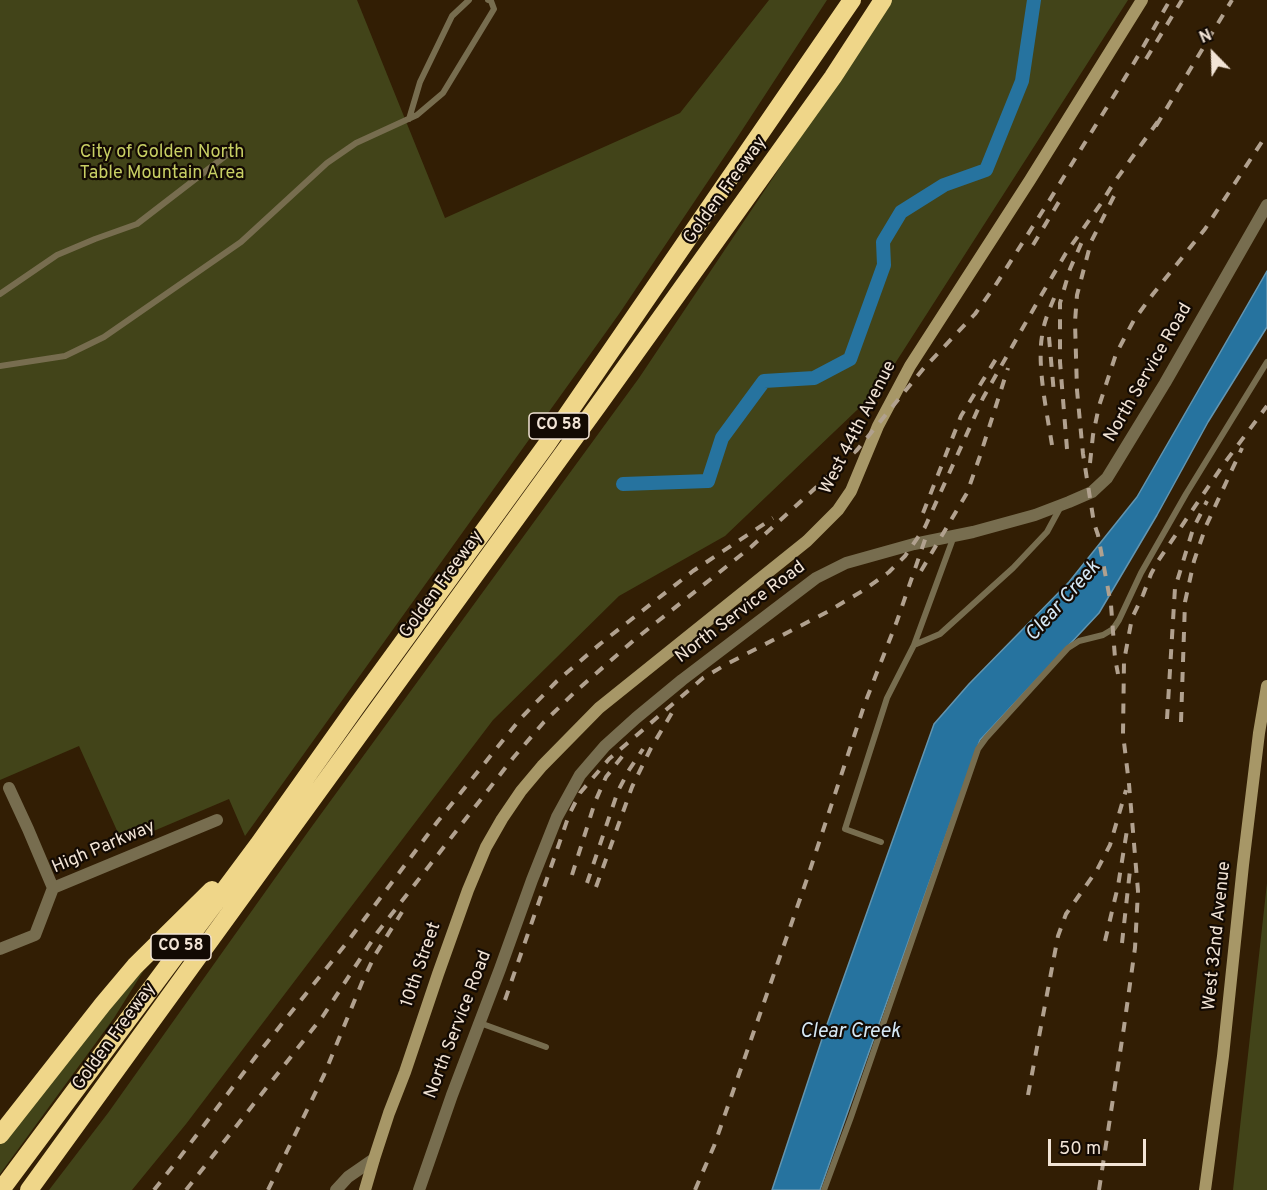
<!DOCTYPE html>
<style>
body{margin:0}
#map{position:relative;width:1267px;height:1190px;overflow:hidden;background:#321e04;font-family:Overpass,sans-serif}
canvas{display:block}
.north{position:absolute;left:1183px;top:24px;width:60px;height:60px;-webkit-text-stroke:4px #130a03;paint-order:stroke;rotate:337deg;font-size:16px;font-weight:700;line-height:24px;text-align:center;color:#f2e4d6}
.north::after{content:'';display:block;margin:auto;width:21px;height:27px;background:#f2e4d6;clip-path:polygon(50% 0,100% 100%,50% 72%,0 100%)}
.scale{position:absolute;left:1048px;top:1139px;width:98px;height:27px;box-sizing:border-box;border:3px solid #f2e4d6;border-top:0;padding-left:8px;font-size:18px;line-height:21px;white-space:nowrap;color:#f2e4d6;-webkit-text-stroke:4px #130a03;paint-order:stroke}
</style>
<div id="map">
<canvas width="1267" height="1190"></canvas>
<div class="north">N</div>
<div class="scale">50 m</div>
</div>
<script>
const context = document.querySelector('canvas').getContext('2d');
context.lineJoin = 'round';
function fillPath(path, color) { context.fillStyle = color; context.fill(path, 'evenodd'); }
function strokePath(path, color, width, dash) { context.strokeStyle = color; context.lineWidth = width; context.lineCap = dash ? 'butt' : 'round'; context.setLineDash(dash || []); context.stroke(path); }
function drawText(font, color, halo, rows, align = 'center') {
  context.font = font + ' Overpass,sans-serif'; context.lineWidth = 4.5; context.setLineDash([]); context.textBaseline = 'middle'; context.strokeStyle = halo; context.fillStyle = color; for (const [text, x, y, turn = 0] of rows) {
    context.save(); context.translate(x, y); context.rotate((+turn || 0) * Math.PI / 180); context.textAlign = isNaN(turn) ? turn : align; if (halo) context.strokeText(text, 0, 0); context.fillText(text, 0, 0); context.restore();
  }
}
const green = new Path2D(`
 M0,0H357L445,218L680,113L769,0H827L735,141L619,314L245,836L229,799L123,844L79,746L0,780Z
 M888,0H1128L878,390L725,536L619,596L493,720L186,1124L132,1190H49L108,1113L310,829L639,378L817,112Z
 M1267,883V1190H1233Z
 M144,970L114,1018L0,1174V1139L121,993Z`);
const water = new Path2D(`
 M1267,271V327L1208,422L1157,515L1099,613L980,740L820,1190H772L824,1033L934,724L969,684L1069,582L1137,497Z`);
const canal = new Path2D(`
 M623,484L708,481L722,438L764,381L814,378L850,359L884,265L883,242L901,212L944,185L986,170L1022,81L1034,0`);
const lane = new Path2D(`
 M409,119L420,82L452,16L469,0
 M0,294L57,255L95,239L137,224L237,147
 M0,366L65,356L104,337L241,242L327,163L356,143L417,115L443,93L494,9L491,1L488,0
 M954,536L914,645L940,634L1013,568L1047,532L1060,508
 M881,842L845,829L887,698L914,645
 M480,1023L546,1047
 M824,1190L851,1117L978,749L986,738L1068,648L1079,641L1103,635L1113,629L1119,620L1141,573L1186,494L1267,362`);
const street = new Path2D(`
 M9,788L28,829L53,888
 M0,949L35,935L53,888L217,820
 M336,1190L348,1177L374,1159
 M419,1190L452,1095L500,969L532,880L557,817L580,775L605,746L636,718L682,680L816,578L846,563L914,544L973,532L1035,515L1069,502L1092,492L1107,478L1115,465L1165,383L1267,205`);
const secondary = new Path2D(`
 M365,1190L374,1159L389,1113L405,1072L438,974L468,890L486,847L502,819L521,791L542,766L599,708L807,541L838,510L851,491L878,426L910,366L1030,180L1142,0
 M1205,1190L1223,1056L1243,865L1259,733L1267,686`);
const highway = new Path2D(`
 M0,1135L103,1004L135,966L212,890
 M1,1190L258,845L358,704L547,444L852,0
 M29,1190L599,404L833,77L883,0`);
const rail = new Path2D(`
 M1146,59L1182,0
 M1156,126L1232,0
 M1114,196L1091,242L1077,295L1075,322L1077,390L1083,454L1094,523L1098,535L1111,605L1115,658L1118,674
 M1033,245L1060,200
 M1049,337L1054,394
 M1052,445C1047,413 1037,367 1042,336C1044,320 1051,306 1057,291
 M1067,449L1060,362V303L1070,269L1084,237
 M1090,463L1093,435L1099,406L1116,354L1126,335L1134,320L1153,294L1205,229L1267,134
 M923,513L961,416L999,354
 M921,571L967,493L980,456L1008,368
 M1167,719L1175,588L1193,529L1207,501
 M1181,722L1185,602L1194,561L1206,526L1242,448
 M572,875L595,802L606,777L624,754
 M587,883L618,791L629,770L643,749
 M596,887L632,787L651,748L676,706
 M1105,941L1118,886L1127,830
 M1122,943L1130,870
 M505,1000L569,815L580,793L609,759L703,678L725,665L827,612L864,590L889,572L905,556L925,527L983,398L1042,294L1066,253L1102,202L1113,184L1159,120
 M1028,1095L1058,936L1066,914L1097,870L1110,845L1126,790
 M154,1190L177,1161L257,1055L345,945L438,821L521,718L557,681L600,644L693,571L773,518
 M186,1190L323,1016L377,933L513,758L544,722L576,691L633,641L751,547L857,450L924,368L975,314L995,286L1049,201L1131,68L1170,0
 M268,1190L324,1075L363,980L375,955L402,912
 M695,1190L714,1146L808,876L865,703L897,621L928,531
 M1099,1190L1124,1027L1135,948L1138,891L1129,784L1123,734L1124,661L1132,618L1143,595L1151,574L1158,561L1223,465L1267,406`);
const shields = [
 [559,426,60],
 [181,947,60]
];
const shieldNames = [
 ["CO 58",559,426],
 ["CO 58",181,947]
];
const parkNames = [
 ["City of Golden North",162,153],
 ["Table Mountain Area",162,174]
];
const streetNames = [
 ["Golden Freeway",726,191,-54],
 ["North Service Road",1149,373,-60],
 ["West 44th Avenue",859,428,-63],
 ["Golden Freeway",442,585,-54],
 ["North Service Road",741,613,-37],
 ["High Parkway",104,848,-23],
 ["West 32nd Avenue",1218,936,-84],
 ["10th Street",422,965,-71],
 ["North Service Road",459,1025,-69],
 ["Golden Freeway",115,1037,-54]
];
const waterNames = [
 ["Clear Creek",1064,602,-48],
 ["Clear Creek",850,1033]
];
fillPath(green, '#424419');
fillPath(water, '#26739f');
strokePath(water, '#6395b0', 1.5);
strokePath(canal, '#26739f', 14);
strokePath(lane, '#776d4f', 6);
strokePath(street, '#776d4f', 12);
strokePath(secondary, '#a79767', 12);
strokePath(highway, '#efd689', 18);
strokePath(rail, '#b1a18f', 4, [10, 10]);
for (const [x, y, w] of shields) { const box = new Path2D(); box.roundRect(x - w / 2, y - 13, w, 26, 4.5); context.fillStyle = '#130a03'; context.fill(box); strokePath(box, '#f2e4d6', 1.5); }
drawText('bold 16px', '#f2e4d6', null, shieldNames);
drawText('18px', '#c8cf64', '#130a03', parkNames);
drawText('18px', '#f2e4d6', '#130a03', streetNames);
drawText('italic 20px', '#d5e7f4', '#130a03', waterNames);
</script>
